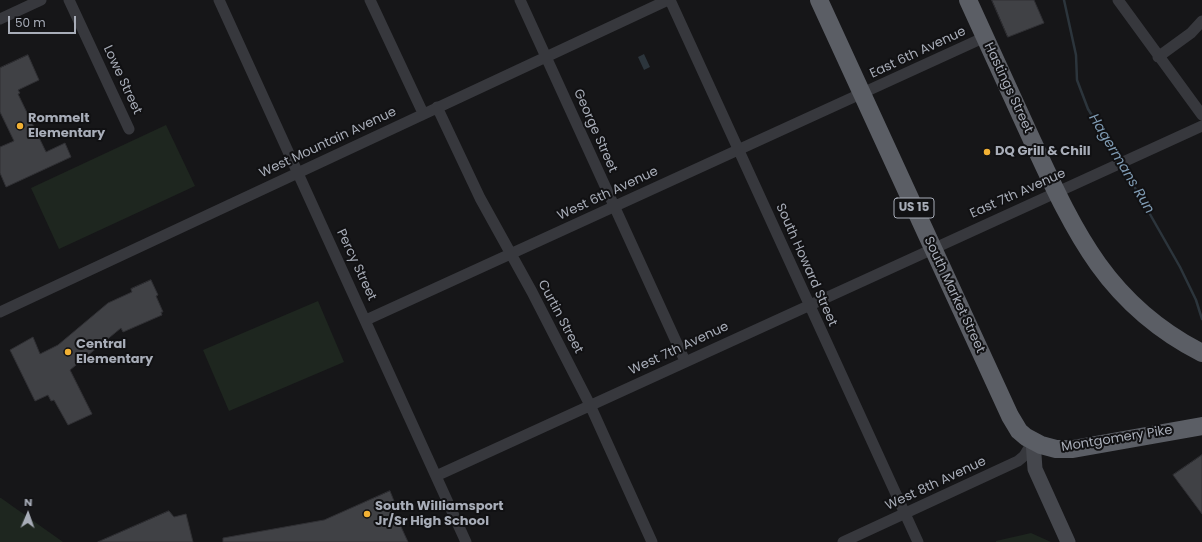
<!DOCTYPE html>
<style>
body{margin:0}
#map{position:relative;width:1202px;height:542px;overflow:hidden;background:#161618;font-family:Poppins,sans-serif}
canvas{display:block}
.north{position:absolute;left:8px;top:494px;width:40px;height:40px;-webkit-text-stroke:3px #111113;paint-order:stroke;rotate:2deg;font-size:11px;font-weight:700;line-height:16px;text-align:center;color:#a8adb8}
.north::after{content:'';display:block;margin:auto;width:14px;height:18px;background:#a8adb8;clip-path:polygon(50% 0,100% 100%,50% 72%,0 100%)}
.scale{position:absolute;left:8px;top:16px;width:68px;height:18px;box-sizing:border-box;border:2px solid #a8adb8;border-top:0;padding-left:5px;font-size:12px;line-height:14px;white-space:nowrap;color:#a8adb8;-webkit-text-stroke:3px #111113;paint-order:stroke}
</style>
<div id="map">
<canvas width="1202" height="542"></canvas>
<div class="north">N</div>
<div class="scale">50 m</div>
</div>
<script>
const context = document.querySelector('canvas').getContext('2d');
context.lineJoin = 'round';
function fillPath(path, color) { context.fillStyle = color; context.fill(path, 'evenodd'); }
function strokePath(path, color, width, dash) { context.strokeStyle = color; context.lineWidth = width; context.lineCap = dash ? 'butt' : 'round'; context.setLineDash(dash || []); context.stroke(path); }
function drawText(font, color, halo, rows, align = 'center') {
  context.font = font + ' Poppins,sans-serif'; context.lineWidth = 4; context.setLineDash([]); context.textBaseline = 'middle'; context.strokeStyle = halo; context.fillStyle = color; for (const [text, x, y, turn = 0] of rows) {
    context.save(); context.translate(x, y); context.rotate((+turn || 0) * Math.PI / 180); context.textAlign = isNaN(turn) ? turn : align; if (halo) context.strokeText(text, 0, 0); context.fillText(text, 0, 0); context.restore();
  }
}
const green = new Path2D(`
 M166,125L195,186L59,249L31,188Z
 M318,301L344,362L229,411L203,350Z
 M0,498H1L63,542H0Z
 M1031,533L1051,542H996V541Z`);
const water = new Path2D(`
 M644,54L650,67L644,70L638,57Z`);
const stream = new Path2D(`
 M1064,0L1076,55L1077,80L1088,109L1120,161
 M1122,165L1180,267L1196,300L1202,319`);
const building = new Path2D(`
 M992,0H1034L1044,23L1008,37Z
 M28,55L39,80L18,90L20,93L18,94L46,152L65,143L71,157L6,187L0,173V147L14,141L0,112V68Z
 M151,280L158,295L156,296L163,312H161L162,315L123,332L121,328L70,370L92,414L68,425L54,400L51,401L48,395L35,401L10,350L33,337L40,354L58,345L108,303L132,292L131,289Z
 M1202,455V514L1173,475Z
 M390,491L396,506L392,507L408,542H223V538L324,520Z
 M169,511L174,517L186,514L193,542H98Z`);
const minor = new Path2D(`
 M69,0L129,129
 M219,0L466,542
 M370,0L423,113
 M520,0L685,361
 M670,0L918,542
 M1118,0L1202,115
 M0,19L41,0
 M1158,57L1191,33L1202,21
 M437,107L480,198L532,292L590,405L652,542
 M0,312L668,0
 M366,320L985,37
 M436,476L1202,126
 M843,542L1018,461L1024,456L1033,441`);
const secondary = new Path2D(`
 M1033,441L1035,469L1068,542`);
const trunk = new Path2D(`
 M819,0L1010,416L1019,431L1026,437L1041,445L1056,449H1073L1202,426
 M968,0C989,46 1010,92 1031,138C1074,231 1106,304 1202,353`);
const markers = [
 [20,126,4,"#f2b134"],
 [987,152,4,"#f2b134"],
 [68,352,4,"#f2b134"],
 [367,514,4,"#f2b134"]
];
const shields = [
 [914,208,40]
];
const shieldNames = [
 ["US 15",914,208]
];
const streetNames = [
 ["East 6th Avenue",918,53,-25],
 ["Lowe Street",122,80,65],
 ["Hastings Street",1008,88,65],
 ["George Street",595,131,66],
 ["West Mountain Avenue",328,143,-25],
 ["West 6th Avenue",608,194,-25],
 ["East 7th Avenue",1018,194,-24],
 ["Percy Street",356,265,65],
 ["South Howard Street",806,265,66],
 ["South Market Street",954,295,65],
 ["Curtin Street",560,317,62],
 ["West 7th Avenue",679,349,-25],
 ["Montgomery Pike",1117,439,-9],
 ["West 8th Avenue",936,484,-25]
];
const poiNames = [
 ["Rommelt",28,119],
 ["Elementary",28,134],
 ["DQ Grill & Chill",995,152],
 ["Central",76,345],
 ["Elementary",76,360],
 ["South Williamsport",375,507],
 ["Jr/Sr High School",375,522]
];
const waterNames = [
 ["Hagermans Run",1121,164,59]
];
fillPath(green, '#1e261f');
fillPath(water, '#2c353c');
strokePath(stream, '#2c353c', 2.5);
fillPath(building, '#404145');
strokePath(building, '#303034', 1);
strokePath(minor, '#37383d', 11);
strokePath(secondary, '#45474d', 15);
strokePath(trunk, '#5b5e65', 18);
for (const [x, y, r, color] of markers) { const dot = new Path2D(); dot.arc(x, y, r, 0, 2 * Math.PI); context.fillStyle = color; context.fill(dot); strokePath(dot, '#111113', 1.5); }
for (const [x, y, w] of shields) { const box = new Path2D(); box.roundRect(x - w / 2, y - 10, w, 20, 3); context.fillStyle = '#111113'; context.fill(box); strokePath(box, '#a8adb8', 1); }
drawText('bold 12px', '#a8adb8', null, shieldNames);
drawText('13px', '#a8adb8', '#111113', streetNames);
drawText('bold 13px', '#a8adb8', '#111113', poiNames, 'left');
drawText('italic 14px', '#7f9bb3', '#111113', waterNames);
</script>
